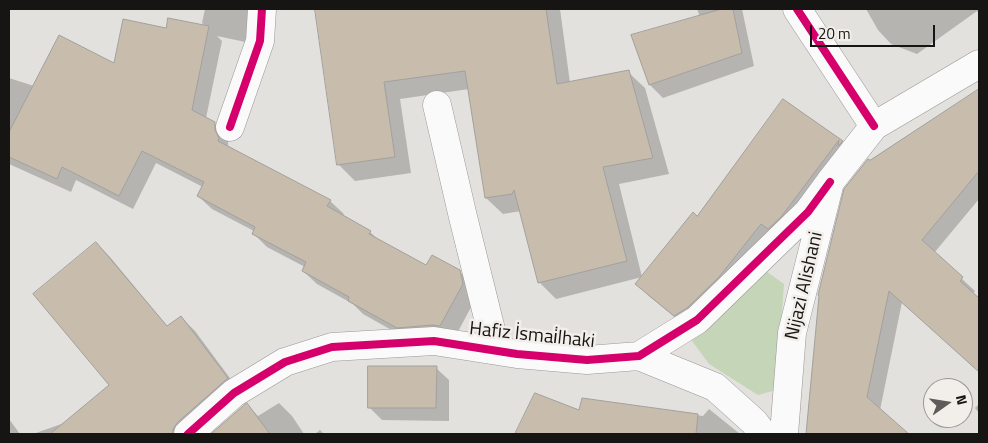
<!DOCTYPE html>
<meta charset="utf-8">
<style>
body{margin:0}
#map{position:relative;width:988px;height:443px;overflow:hidden;background:#e3e1de;font-family:"Titillium Web",sans-serif}
canvas{display:block}
.frame{position:absolute;inset:0;border:10px solid #161514;pointer-events:none}
.north{position:absolute;left:923px;top:378px;width:50px;height:50px;box-sizing:border-box;background:#f2eeea;border:1px solid #9a9794;border-radius:50%;rotate:77deg;font-size:14px;font-weight:700;line-height:20px;text-align:center;color:#161514}
.north::after{content:'';display:block;margin:auto;width:18px;height:22px;background:#5e5c5b;clip-path:polygon(50% 0,100% 100%,50% 72%,0 100%)}
.scale{position:absolute;left:810px;top:25px;width:125px;height:22px;box-sizing:border-box;border:2px solid #161514;border-top:0;padding-left:6px;font-size:15px;line-height:18px;white-space:nowrap;color:#161514;-webkit-text-stroke:4px #f2eeea;paint-order:stroke}
</style>
<div id="map">
<canvas width="988" height="443"></canvas>
<div class="frame"></div>
<div class="north">N</div>
<div class="scale">20 m</div>
</div>
<script>
const context = document.querySelector('canvas').getContext('2d');
context.lineJoin = 'round';
function fillPath(path, color) { context.fillStyle = color; context.fill(path, 'evenodd'); }
function strokePath(path, color, width, dash) { context.strokeStyle = color; context.lineWidth = width; context.lineCap = dash ? 'butt' : 'round'; context.setLineDash(dash || []); context.stroke(path); }
function drawText(font, color, halo, rows, align = 'center') {
  context.font = font + ' "Titillium Web",sans-serif'; context.lineWidth = 5; context.setLineDash([]); context.textBaseline = 'middle'; context.strokeStyle = halo; context.fillStyle = color; for (const [text, x, y, turn = 0] of rows) {
    context.save(); context.translate(x, y); context.rotate((+turn || 0) * Math.PI / 180); context.textAlign = isNaN(turn) ? turn : align; if (halo) context.strokeText(text, 0, 0); context.fillText(text, 0, 0); context.restore();
  }
}
const green = new Path2D(`
 M763,269L784,284L776,390L758,395L709,364L687,334Z`);
const shadow = new Path2D(`
 M205,9H261L255,44L217,36L222,41L206,118L214,123L228,137V145L230,148L330,201L344,214L342,216L370,232L380,241L427,267L459,271L473,285L476,298L454,339L411,341L363,314L353,304L317,284L303,271L305,267L267,247L253,233L254,231L212,209L198,196L203,187L156,163L133,209L76,180L71,192L9,164V78L34,86L115,65L167,29L206,27L202,23Z
 M316,9H560L570,83L628,72L645,88L669,174L619,184L642,277L697,218L784,101L842,142L855,154L688,328L650,297L637,284L642,277L556,299L539,282L521,211L503,214L486,198L469,89L400,99L411,173L355,181L338,164Z
 M697,9H742L754,66L663,98L650,85L700,17Z
 M866,9H979V14L977,11L917,54L891,44L878,30Z
 M979,91V199L934,253L975,291L973,294L979,300V372L902,302L880,410L907,434H807L820,296L870,161Z
 M96,243L110,257L168,327L181,317L195,331L241,393L177,434H33L67,422L111,385Z
 M436,368L449,380V421L382,420L369,407Z
 M583,399L703,416L709,409L740,434H516L520,428L580,411Z
 M279,403L292,416L304,434H220L218,430L247,405L258,416Z
 M979,404V413L975,408Z
 M9,419L20,434H9Z
 M320,430L324,434H315Z`);
const building = new Path2D(`
 M315,9H546L557,84L629,70L653,158L603,167L627,261L538,283L514,190L512,194L485,198L465,71L384,82L395,157L337,165Z
 M722,9H733L742,53L649,85L631,35Z
 M168,18L209,26L192,110L215,122V130L219,138L218,141L331,200L327,206L371,231L369,234L426,265L432,255L460,270L463,284L440,326L433,325L397,328L348,301L349,297L302,271L306,262L252,234L255,227L197,196L204,182L142,151L119,196L62,167L57,179L9,157V132L59,35L114,63L123,19L166,28Z
 M979,89V171L922,240L963,277L960,281L979,298V372L889,291L867,397L909,434H806L819,296L818,295L844,189L868,159L870,160Z
 M783,99L843,141L838,146L839,140L781,217L768,229L761,224L719,277L687,308L674,316L635,284L693,212L697,216Z
 M96,242L167,326L181,316L228,378L178,422L173,429V434H50L109,385L33,294Z
 M368,366H437L436,408H368Z
 M535,393L579,410L582,398L698,414L696,434H515Z
 M247,403L270,434H211L243,406Z`);
const minor = new Path2D(`
 M797,9L874,126
 M437,105L463,217L496,350
 M230,127L260,41L262,9
 M639,356L715,387L754,422L763,434
 M188,434L234,393L285,362L332,347L434,341L517,354L587,360L639,356L697,320L808,212L830,182
 M784,434L792,333L830,182L874,126L979,64`);
const cycleway = new Path2D(`
 M797,9L874,126
 M230,127L260,41L262,9
 M188,434L234,393L285,362L332,347L434,341L517,354L587,360L639,356L697,320L808,212L830,182`);
const streetNames = [
 ["Nijazi Alishani",805,286,-77],
 ["Hafiz İsmai̇lhaki",532,336,6]
];
fillPath(green, '#c4d5b8');
fillPath(shadow, '#0003');
fillPath(building, '#c8bcac');
strokePath(building, '#a1a09d', 1);
strokePath(minor, '#999795', 29);
strokePath(minor, '#fbfafa', 28);
strokePath(cycleway, '#d6006c', 8);
drawText('19px', '#161514', '#f2eeea', streetNames);
</script>
